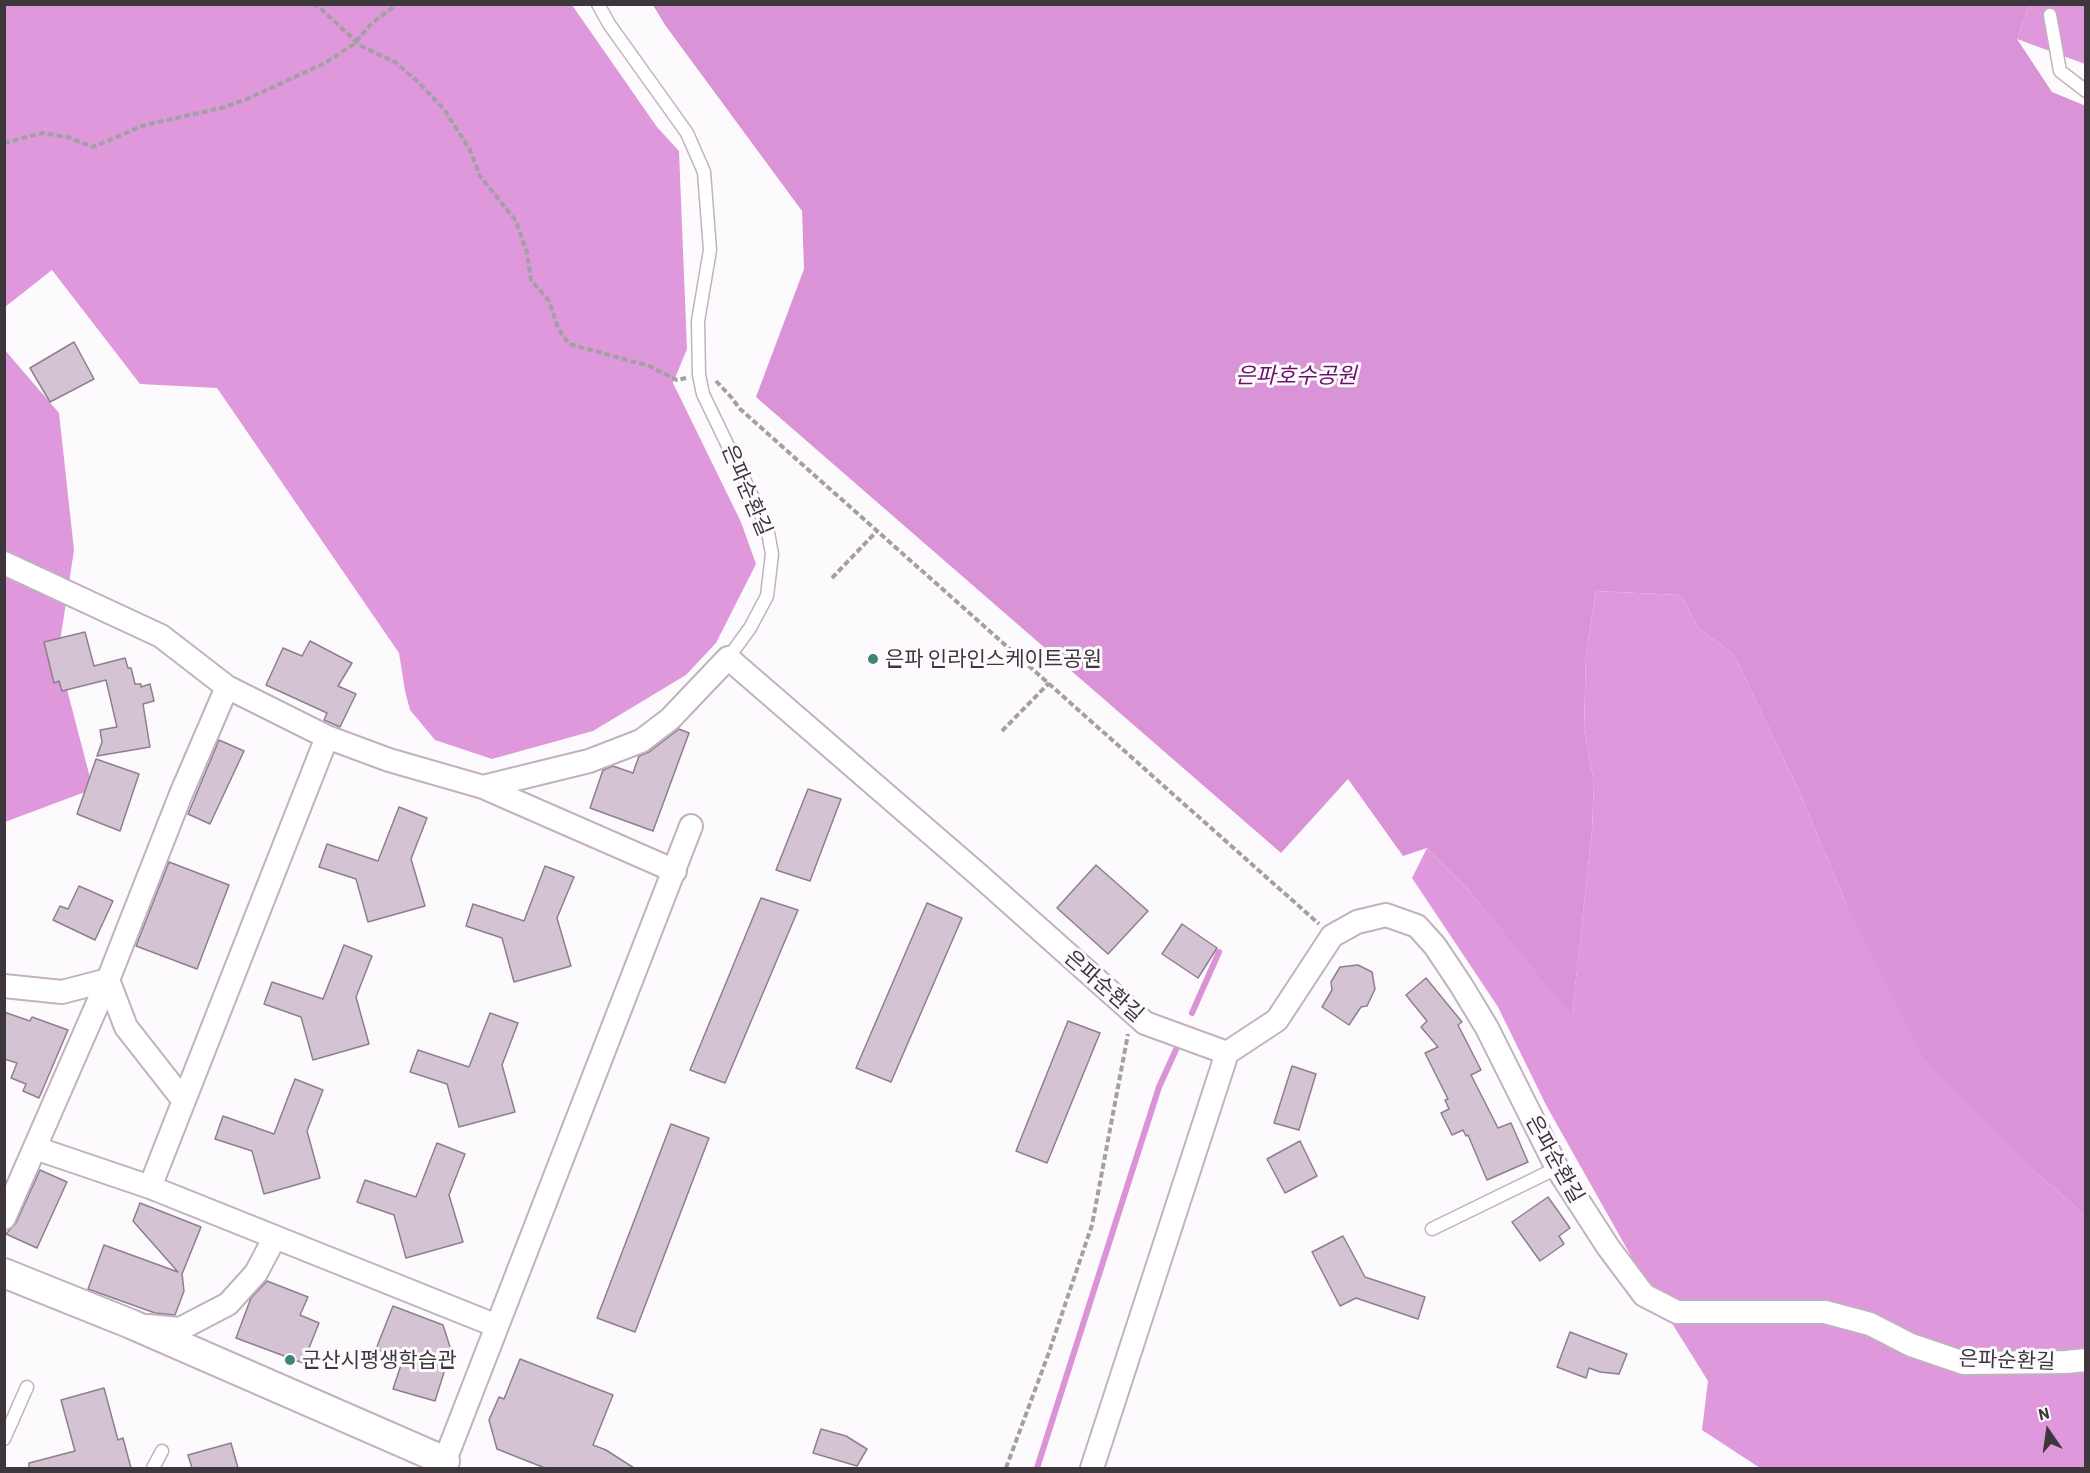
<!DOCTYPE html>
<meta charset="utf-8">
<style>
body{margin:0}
#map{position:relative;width:2090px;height:1473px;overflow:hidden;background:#fdfafd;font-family:Barlow,sans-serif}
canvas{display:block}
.frame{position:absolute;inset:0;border:6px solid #3d373d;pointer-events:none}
.north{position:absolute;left:2018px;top:1401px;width:60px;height:60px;-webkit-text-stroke:4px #fdfafd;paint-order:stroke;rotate:347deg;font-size:16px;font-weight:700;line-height:24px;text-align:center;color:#3d373d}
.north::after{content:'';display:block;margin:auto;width:21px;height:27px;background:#3d373d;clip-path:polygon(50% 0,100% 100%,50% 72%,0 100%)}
</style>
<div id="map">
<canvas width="2090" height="1473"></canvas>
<div class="frame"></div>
<div class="north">N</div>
</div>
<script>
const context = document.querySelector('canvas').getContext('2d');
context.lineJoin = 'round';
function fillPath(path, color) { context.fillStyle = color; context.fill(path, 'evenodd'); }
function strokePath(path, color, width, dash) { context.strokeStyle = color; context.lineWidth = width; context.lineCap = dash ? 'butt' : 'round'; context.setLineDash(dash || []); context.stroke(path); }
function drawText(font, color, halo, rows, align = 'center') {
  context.font = font + ' Barlow,"Noto Sans KR",sans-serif'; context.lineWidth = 6; context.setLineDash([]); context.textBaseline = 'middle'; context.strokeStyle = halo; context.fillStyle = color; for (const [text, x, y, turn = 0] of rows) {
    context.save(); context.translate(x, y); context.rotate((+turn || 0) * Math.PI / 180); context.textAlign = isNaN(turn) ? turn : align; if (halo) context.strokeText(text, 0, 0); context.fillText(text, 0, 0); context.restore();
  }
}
const forest = new Path2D(`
 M5,4L572,5L657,127L679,151L687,349L673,383L741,522L756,564L716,643L686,675L593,731L492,759L435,740L410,710L405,691L399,653L217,388L140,384L52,270L5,307Z
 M2029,5H2085V64L2017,39Z
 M4,349L59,413L74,550L58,655L93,789L5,822Z
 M1596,591L1681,595L1698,628L1733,653L1799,791L1846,903L2039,1175L2085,1215V1468H1760L1702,1430L1708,1381L1640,1272L1546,1105L1498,1007L1412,878L1427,848L1470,892L1572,1015L1592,830L1594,782L1584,730L1586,653Z`);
const water = new Path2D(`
 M653,5H2029L2017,39L2052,92L2086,106L2085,1215L2039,1175L1923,1057L1846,903L1799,791L1733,653L1698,628L1681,595L1596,591L1586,653L1584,730L1594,782L1592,830L1572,1016L1470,892L1427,848L1403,856L1348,779L1281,853L756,397L804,269L802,211L665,25Z`);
const stream = new Path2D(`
 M1192,1013L1219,952
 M1037,1468L1159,1087L1179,1043`);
const building = new Path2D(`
 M74,342L94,379L50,402L30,368Z
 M85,632L94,666L125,658L128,668H131L135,684H141V687L150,684L154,701L143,704L150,747L97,756L102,742L100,730L117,727L106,680L62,691L59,681L54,683L44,642Z
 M310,641L352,663L338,686L356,694L340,727L324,720L327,713L266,685L283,648L302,656Z
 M679,729L689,733L653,831L590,808L603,770L613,766L633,773L639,756L649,752Z
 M219,740L244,751L210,824L188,814Z
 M96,759L139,774L120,831L77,814Z
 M808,789L841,799L810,881L776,870Z
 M399,807L427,818L411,859L425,906L368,922L356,879L319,867L327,844L378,861Z
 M169,862L229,885L197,969L136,946Z
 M1096,865L1148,911L1108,954L1057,908Z
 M545,866L574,877L557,918L571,966L514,982L502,938L466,926L473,904L524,921Z
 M79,886L113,901L95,940L53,920L60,906L68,909Z
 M761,898L798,910L725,1083L690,1070Z
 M927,903L962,918L891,1082L856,1068Z
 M1182,924L1217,948L1198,978L1162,954Z
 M344,945L372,956L356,997L369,1044L313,1060L301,1017L264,1004L272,982L323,999Z
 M1358,965L1372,972L1375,989L1367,1006L1361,1007L1349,1025L1322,1007L1332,990L1331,982L1340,967Z
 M1426,978L1462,1022L1458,1025L1481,1070L1471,1075L1498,1128L1511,1123L1528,1162L1487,1180L1468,1135L1466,1136L1463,1130L1452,1135L1441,1113L1449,1109L1445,1100L1448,1099L1425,1053L1438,1047L1421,1027L1427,1021L1406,995Z
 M4,1012L30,1021L32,1017L68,1030L39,1098L23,1091L26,1084L11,1078L17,1063L4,1059Z
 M490,1013L518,1023L502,1065L515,1112L459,1127L447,1084L410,1072L418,1050L469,1067Z
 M1068,1021L1100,1033L1047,1163L1016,1151Z
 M1292,1066L1316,1074L1299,1130L1274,1123Z
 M295,1079L323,1090L307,1131L320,1178L264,1194L252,1151L215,1139L223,1116L274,1134Z
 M671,1124L709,1138L635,1332L597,1318Z
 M1300,1141L1317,1176L1285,1193L1267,1159Z
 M437,1143L465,1154L449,1195L463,1242L406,1258L394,1215L357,1202L365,1180L416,1197Z
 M40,1170L67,1182L37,1248L6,1234L16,1223Z
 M1548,1197L1570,1228L1559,1236L1564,1244L1540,1261L1512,1222Z
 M140,1203L201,1227L182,1274L184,1291L175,1315L155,1313L88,1289L104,1245L178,1272L133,1221Z
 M1343,1236L1365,1277L1425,1297L1418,1319L1356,1298L1340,1306L1312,1252Z
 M267,1281L308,1297L300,1315L319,1323L303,1363L236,1338L251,1298Z
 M393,1306L443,1325L451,1350L435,1401L393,1389L403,1359L376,1349Z
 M1570,1332L1627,1354L1619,1374L1600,1372L1589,1368L1586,1378L1557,1367Z
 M520,1359L613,1395L593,1445L606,1450L634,1468H545L497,1449L489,1420L499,1397L504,1399Z
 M104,1388L118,1440L123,1438L131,1468H29V1463L75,1451L61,1400Z
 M821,1429L846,1436L867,1449L857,1466L813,1453Z
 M231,1443L238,1468H192L188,1455Z`);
const path = new Path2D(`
 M313,4L319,7L361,46L395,62L417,81L444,109L470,150L480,176L516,221L527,253L531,280L549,301L558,328L569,344L649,366L677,380L686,378
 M4,143L42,133L67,137L93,147L145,125L221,108L245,100L325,63L354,44L371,24L397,4
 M716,381L731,397L740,409L1319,924
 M832,578L877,531
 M1002,731L1049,683
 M1006,1468L1048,1355L1092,1225L1128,1034`);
const service = new Path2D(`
 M598,4L609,24L687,133L704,172L710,250L698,321L699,375L703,394L767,527L772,554L767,596L750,628L728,658
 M2050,15L2060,71L2086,91
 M1432,1229L1557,1168
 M4,1439L27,1387
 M153,1468L162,1451`);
const minor = new Path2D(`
 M4,563L161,636L227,687L327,737L389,760L483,787L675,871
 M327,737L150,1187L497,1326
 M483,787L589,761L641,741L670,719L728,658L980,876L1145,1023L1227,1053
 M4,986L62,992L108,980
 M1227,1053L1277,1020L1332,936L1357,922L1386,915L1417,926L1435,946L1461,985L1487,1028L1557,1168L1608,1247L1644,1295L1677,1312H1825L1870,1324L1911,1345L1964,1363L2066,1362L2086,1360
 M184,1101L126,1027L108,980L181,794L227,687
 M35,1148L150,1187
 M4,1218L108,980
 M148,1326L180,1329L228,1304L256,1273L275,1237
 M442,1468L691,826
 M1092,1468L1227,1053`);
const tertiary = new Path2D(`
 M4,1273L131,1324L445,1461`);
const markers = [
 [873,659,6,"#418476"],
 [290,1360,6,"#418476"]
];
const streetNames = [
 ["은파순환길",747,490,67],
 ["은파순환길",1104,986,41],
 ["은파순환길",1555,1159,61],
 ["은파순환길",2007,1360,2]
];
const poiNames = [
 ["은파 인라인스케이트공원",885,659],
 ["군산시평생학습관",302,1360]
];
const waterNames = [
 ["은파호수공원",1296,376]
];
fillPath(forest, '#df98db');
fillPath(water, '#da93d6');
strokePath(stream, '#da93d6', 6);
fillPath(building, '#d4c3d3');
strokePath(building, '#8f7f8d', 1.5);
strokePath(service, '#c2b1c0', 15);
strokePath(minor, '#c2b1c0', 26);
strokePath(tertiary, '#c2b1c0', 32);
strokePath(path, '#a39fa3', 4, [6, 3]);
strokePath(service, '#fff', 12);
strokePath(minor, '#fff', 22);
strokePath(tertiary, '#fff', 28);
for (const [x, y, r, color] of markers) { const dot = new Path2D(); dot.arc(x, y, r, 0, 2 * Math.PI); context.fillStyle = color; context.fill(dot); strokePath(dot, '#fdfafd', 2); }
drawText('21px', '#3d373d', '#fdfafd', streetNames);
drawText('21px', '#3d373d', '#fdfafd', poiNames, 'left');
drawText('italic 22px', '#681367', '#fdfafd', waterNames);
</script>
